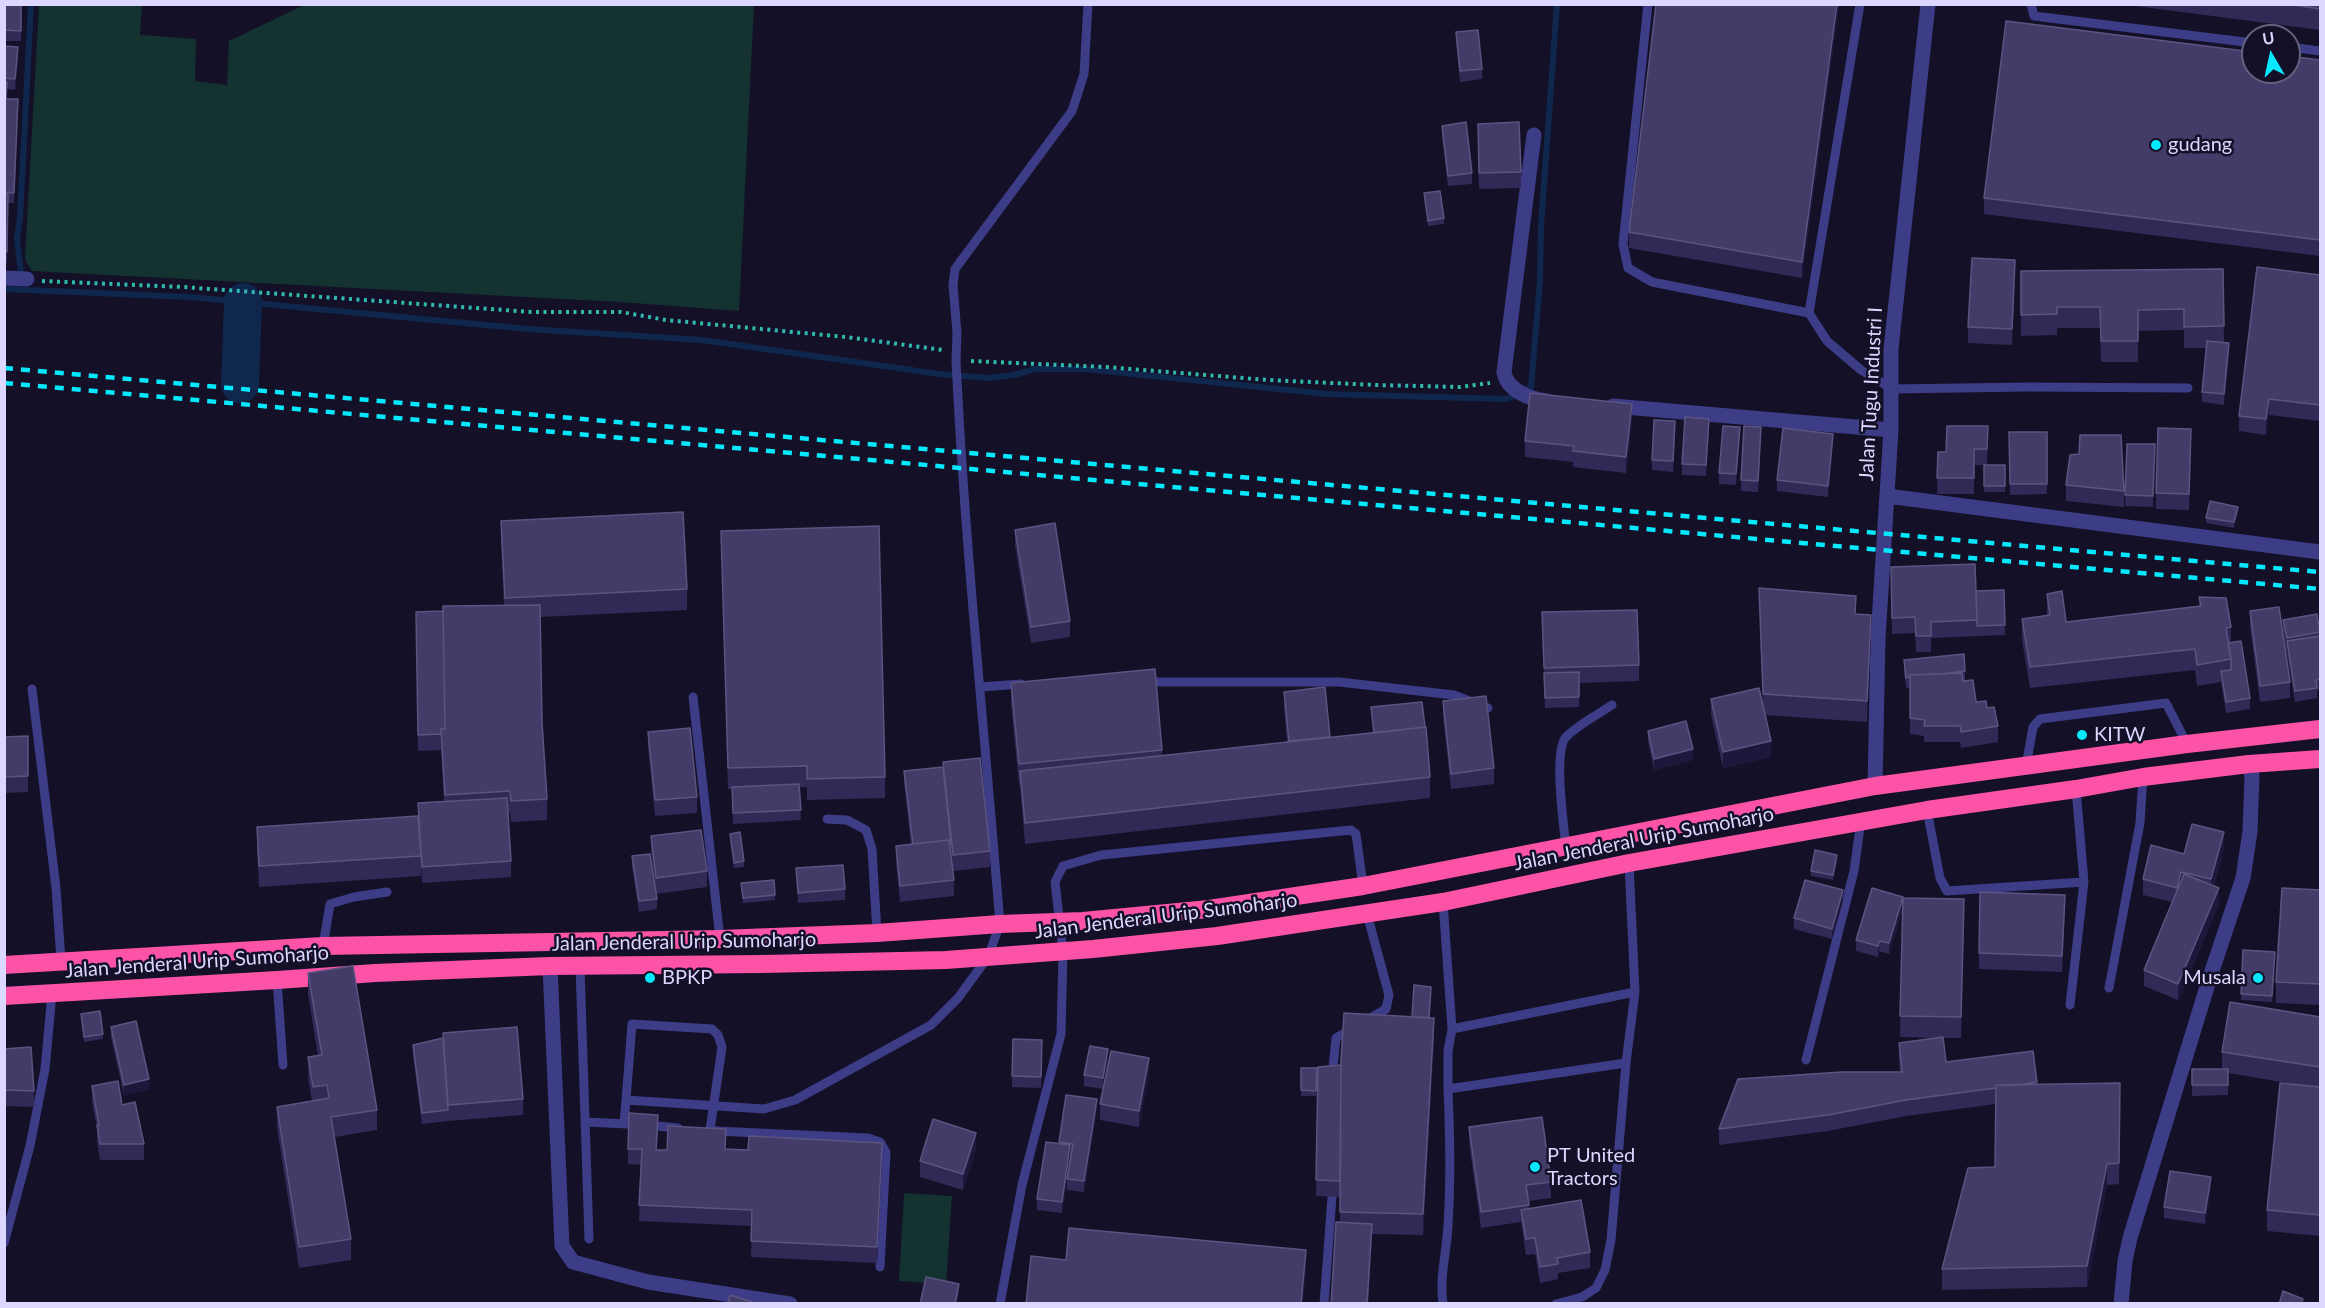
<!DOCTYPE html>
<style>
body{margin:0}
#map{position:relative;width:2325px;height:1308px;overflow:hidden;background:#141028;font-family:Lato,sans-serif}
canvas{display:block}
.frame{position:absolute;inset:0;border:6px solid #dbd7ff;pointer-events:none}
.north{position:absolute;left:2241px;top:24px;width:60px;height:60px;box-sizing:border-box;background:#141028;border:2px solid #64607e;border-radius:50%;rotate:351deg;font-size:16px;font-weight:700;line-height:24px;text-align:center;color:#dbd7ff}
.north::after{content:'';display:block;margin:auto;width:21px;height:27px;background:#05e8fd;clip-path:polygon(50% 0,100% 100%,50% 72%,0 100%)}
</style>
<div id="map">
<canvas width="2325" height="1308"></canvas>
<div class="frame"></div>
<div class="north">U</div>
</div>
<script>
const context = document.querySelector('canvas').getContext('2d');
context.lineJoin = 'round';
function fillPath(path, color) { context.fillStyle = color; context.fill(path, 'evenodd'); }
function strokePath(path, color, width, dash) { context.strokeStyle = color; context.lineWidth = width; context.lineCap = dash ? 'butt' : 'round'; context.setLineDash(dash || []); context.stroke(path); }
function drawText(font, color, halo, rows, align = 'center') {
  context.font = font + ' Lato,sans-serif'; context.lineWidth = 5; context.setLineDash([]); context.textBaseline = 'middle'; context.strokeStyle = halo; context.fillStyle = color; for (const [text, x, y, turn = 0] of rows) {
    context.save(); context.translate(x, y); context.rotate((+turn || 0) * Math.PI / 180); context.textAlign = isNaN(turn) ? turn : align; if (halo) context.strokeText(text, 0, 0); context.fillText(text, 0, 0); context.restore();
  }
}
const green = new Path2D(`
 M39,5H142L140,35L196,39L195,81L227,85L229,41L304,5H754L739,311L620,302L32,271L25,259Z
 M904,1193L952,1196L946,1284L899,1281Z`);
const stream = new Path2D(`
 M21,273L17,239L20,218L31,4
 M4,289L190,297L528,329L702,340L939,374L989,378L1014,375L1035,369H1085L1327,394L1507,399L1531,387L1540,281L1541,226L1557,4`);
const river = new Path2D(`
 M240,384L243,302`);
const path = new Path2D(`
 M42,281L183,287L532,312H621L666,320L846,337L943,350
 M971,361L1106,367L1268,380L1376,385L1460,387L1490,383`);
const lane = new Path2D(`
 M1648,4L1623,244L1628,268L1652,282L1809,313L1827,341L1861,370L1892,389L2027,387L2188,388
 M2031,4L2034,16L2253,43
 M2289,47L2320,51
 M1809,313L1860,4
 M1146,682H1339L1454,695L1488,708
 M981,687L1021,684
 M32,689L56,888L61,961
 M693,697L720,939
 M2026,766L2033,727L2040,719L2166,703L2187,744
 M1927,810L1940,878L1947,891L2084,882
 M827,819L847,820L866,830L872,849L877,933
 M1566,848C1564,826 1553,752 1566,737C1578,725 1597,715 1612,705
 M1443,902L1452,1029L1448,1051V1089L1626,1063
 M323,946L330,904L354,897L387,892
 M580,967L589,1239
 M277,980L283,1065
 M2109,988L2140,823L2143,777
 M2070,1005L2084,882L2076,789
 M1367,1020L1386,1009L1389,995L1367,914
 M1452,1029L1635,992
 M1806,1060L1854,871L1861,820
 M1332,1077L1336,1038L1352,1029
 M626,1100L632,1024L712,1029L718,1035L722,1047L710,1130
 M585,1122L628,1124
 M624,1124L626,1100L764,1109L795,1100L931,1025L958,998L988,957L1000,924C985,736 965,548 956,360L957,333L953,285L955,269L1072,111L1084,74L1088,4
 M647,1125L678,1128
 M716,1131L868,1138L880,1142L886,1152L880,1267
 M4,1243L30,1146L45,1069L52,993
 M1000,1304L1022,1185L1061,1034L1063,952L1055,882L1063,866L1101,855L1351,830L1356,834L1363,886
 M1324,1304L1332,1197
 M1443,1304C1439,1277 1447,1251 1448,1225C1451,1179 1450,1134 1448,1089
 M1556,1304L1582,1297L1596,1288L1605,1270L1611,1240L1626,1063L1635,992L1629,863`);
const street = new Path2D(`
 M1534,135L1504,372C1507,391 1530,399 1547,401
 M4,278L27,279
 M1613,406L1891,430
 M1887,496L2320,552
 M1875,786L1878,639L1891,430V349L1928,4
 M550,966L562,1246L573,1262L648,1282L790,1304
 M2121,1304L2125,1261L2130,1238L2210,977L2243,878L2250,832L2252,776L2249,764`);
const highway = new Path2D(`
 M4,965L323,946L720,939L877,933L1000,924L1083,921L1209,909L1363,886L1875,786L2187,744L2320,729
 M4,996L277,980L375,973L550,966L762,964L946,960L1093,949L1217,936L1443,902L1629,863L1927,810L2076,789L2143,777L2249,764L2320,759`);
const rail = new Path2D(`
 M4,368L2320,572
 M4,383L2320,589`);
const wall = new Path2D(`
 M4,4H22L21,41H4Z
 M1656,4H1839L1802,278L1629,248V232Z
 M2120,4H2320V30Z
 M1456,32L1482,69V79L1460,82L1456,43Z
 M4,46L18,58L15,90L7,89V99L18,110L14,203H8L7,263L4,262Z
 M2320,60V256L1984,214V198Z
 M1478,124L1521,172V188L1479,189Z
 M1442,126L1472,173V184L1448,186L1442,136Z
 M1424,193L1444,218V224L1428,226Z
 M2223,269L2224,342L2229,353L2224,405L2202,402V392L2206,348H2184V330L2138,331V362H2101L2100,328H2057V335L2021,336V271Z
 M2320,275V421L2269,415L2266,435L2239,431V416Z
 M2015,276L2012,345L1968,343V327Z
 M1632,420L1626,473L1573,467V462L1525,457V441Z
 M1988,426L1987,465H1974V494H1937L1938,452H1946Z
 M1709,429L1706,476L1682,475V464Z
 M1675,432L1673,472L1652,470V460Z
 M2009,432H2047V494L2010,495Z
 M1740,437L1736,485L1719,484V473Z
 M1761,437L1758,492L1741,491V480Z
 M2127,444H2155L2153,507L2125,506Z
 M1833,445L1828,497L1777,491V480Z
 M2191,445L2189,510L2156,509V493Z
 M2079,454L2124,491V507L2066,501V485Z
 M1984,465H2005V492H1984Z
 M2238,512L2234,528L2206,523V518Z
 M501,521L687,589V610L540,617L542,722L547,799V820L511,822L510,812H508L511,861V877L422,883L421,862V876L259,887L257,848V827L418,816V803L444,802L441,750L418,751L416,612L443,611L504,606L501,542Z
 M1015,530L1070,621V637L1031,643L1015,546Z
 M721,531L885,777V798L807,800V787H799L801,820L733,824L732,789H728Z
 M1891,583L1976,591L2004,590L2005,635L1931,638V652H1916L1915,633L1892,634Z
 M1759,588L1856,614L1871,636L1867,722L1765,715L1771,757L1723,768L1711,715V699L1763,703Z
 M2047,594L2066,622L2199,606V597L2231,627V643L2250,698V709L2226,713L2221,682L2197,686L2195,670L2030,688L2022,640V619L2047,615Z
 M2250,611L2290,682V698L2260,702L2250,627Z
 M1542,612L1639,665V681L1579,683V707L1545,708Z
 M2283,620L2320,632V690H2317V698L2295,702L2283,631Z
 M1904,660L1965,671V681L1976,702L1987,708L1998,726V742L1961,748L1960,742H1924V736L1910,734V688H1906L1904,671Z
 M1011,683L1162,750V756L1287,742L1284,708V692L1325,687L1330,738L1373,733L1371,707L1430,777V798L1025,844L1020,785H1019L1011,704Z
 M1443,701L1494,768V784L1451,789L1443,717Z
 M1648,731L1693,760L1654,770L1648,742Z
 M648,732L697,797V813L655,816L648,747Z
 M28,736V792L4,793V737Z
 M943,762L990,851V867L953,871L951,854L954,880V896L900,902L896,862V846L911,845L904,782V771L943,767Z
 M730,834L744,861V867L734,868Z
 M651,836L707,871V887L656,894L651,852Z
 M2224,848L2214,886L2219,904L2178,1000L2144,986V970L2172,902L2143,895V879Z
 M632,856L657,899V909L639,912L632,867Z
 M1837,860L1833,880L1811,876V871Z
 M796,868L845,889V900L798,903Z
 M741,883L775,895V900L743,903Z
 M2320,890V1005L2276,1003V982Z
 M1843,901L1832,939L1794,929V918Z
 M1903,902L1964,920L1961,1038H1943L1946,1062L2033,1051L2037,1085L2120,1104L2119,1184L2107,1185L2087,1287L1942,1290V1269L1995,1167L1996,1104L1906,1116L1828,1131L1719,1145V1129L1900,1072L1899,1059V1043L1940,1038L1900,1037L1903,908L1889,954L1879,951L1878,957L1856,951V940Z
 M2065,911L2062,972L1979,969V953Z
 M2243,950L2275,952L2272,1002L2241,1000Z
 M308,973L377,1110V1130L335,1137L351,1239V1260L299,1268L277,1128V1107L312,1101L308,1078V1057L318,1056L308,994Z
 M81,1014L103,1034V1039L84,1042Z
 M2320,1017V1236L2267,1231V1210L2299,1085L2228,1073V1095L2192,1096V1069H2222V1052Z
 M1429,1018L1434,1039L1423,1235L1372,1234L1368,1304H1331L1340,1222V1197L1316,1196L1318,1067L1341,1065Z
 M111,1027L149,1090L124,1095L111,1038Z
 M413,1045L523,1099V1115L448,1121L422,1124L413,1056Z
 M4,1049L34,1091V1107L4,1106Z
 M1042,1050L1041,1088L1012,1087V1076Z
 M1108,1060L1103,1089L1084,1086V1075Z
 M1301,1068H1317L1316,1096H1301Z
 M1149,1074L1139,1127L1100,1120V1104Z
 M92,1086L122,1105L144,1144V1160H100L97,1141V1129L92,1102Z
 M1066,1095L1097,1110L1084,1192L1067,1190V1179L1062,1213L1037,1210V1199L1059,1144Z
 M1469,1127L1551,1182V1198L1528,1201L1529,1208L1590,1252V1268L1558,1273V1279L1540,1283L1535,1254L1526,1255L1521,1222L1481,1228L1469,1143Z
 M658,1131L657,1150L726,1149L882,1159L877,1263L751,1257L752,1226L639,1221L641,1165L628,1164V1149Z
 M976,1149L963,1190L920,1177V1161Z
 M2211,1188L2205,1224L2164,1218V1207Z`);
const shadedWall = new Path2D(`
 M1837,4H1839L1802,278V262Z
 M18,47V58L15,90V79Z
 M2015,260V276L2012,345V329Z
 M2229,343V353L2224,405V394Z
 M2269,399V415L2266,435V419Z
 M1632,404V420L1626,473V457Z
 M1740,427V437L1736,485V474Z
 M1761,427V437L1758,492V481Z
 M1833,434V445L1828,497V486Z
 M2238,507V512L2234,528V522Z
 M1871,615V636L1867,722V701Z
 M1771,741V757L1723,768V752Z
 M1693,749V760L1654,770V759Z
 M2224,832V848L2211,895V879Z
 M1837,855V860L1833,880V875Z
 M2181,872V888L2177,904V888Z
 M2219,888V904L2178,1000V984Z
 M1843,890V901L1832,939V929Z
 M1903,897V907L1889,954V943Z
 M1879,941V951L1878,957V946Z
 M1434,1018V1039L1423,1235V1214Z
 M1108,1049V1060L1103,1089V1078Z
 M1149,1058V1074L1139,1127V1111Z
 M149,1079V1090L124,1095V1085Z
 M1097,1099V1110L1084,1192V1181Z
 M976,1133V1149L963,1190V1174Z
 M882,1143V1159L877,1263V1247Z
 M1070,1145V1156L1062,1213V1202Z
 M2107,1164V1185L2087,1287V1266Z
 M2211,1177V1188L2205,1224V1213Z
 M1372,1224V1240L1368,1304H1367Z
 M1306,1250V1271L1303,1304H1301Z
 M959,1284V1295L958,1304H955Z`);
const building = new Path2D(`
 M4,4H21V31L4,30Z
 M1656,4H1837L1802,262L1629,232Z
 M2287,4H2320V9Z
 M2006,21L2253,52V72H2289V56L2320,60V240L1984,198Z
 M1478,30L1482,69L1460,71L1456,32Z
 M4,46L18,47L15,79L4,78Z
 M4,82H7L6,99H18L14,193L4,192Z
 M1466,122L1472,173L1448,176L1442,126Z
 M1519,122L1521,172L1479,173L1478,124Z
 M1440,191L1444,218L1428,221L1424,193Z
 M4,194H8L7,252H4Z
 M1972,258L2015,260L2012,329L1968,327Z
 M2257,267L2320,275V405L2269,399L2266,419L2239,416Z
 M2223,269L2224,326L2184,327V309L2138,310V341H2101L2100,307H2057V314L2021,315V271Z
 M2207,341L2229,343L2224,394L2202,392Z
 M1530,393L1632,404L1626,457L1573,451L1574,446L1525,441Z
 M1685,417L1709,419L1706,465L1682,464Z
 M1654,420L1675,421L1673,461L1652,460Z
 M1723,426L1740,427L1736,474L1719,473Z
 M1744,426L1761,427L1758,481L1741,480Z
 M1947,426H1988L1987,449H1974V478H1937L1938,452H1946Z
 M1783,428L1833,434L1828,486L1777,480Z
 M2158,428L2191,429L2189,494L2156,493Z
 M2009,432H2047V484H2010Z
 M2080,435H2121L2124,491L2066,485L2070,455L2079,454Z
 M2127,444H2155L2153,496L2125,495Z
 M1984,465H2005V486H1984Z
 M2210,501L2238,507L2234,522L2206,518Z
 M683,512L687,589L505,598L501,521Z
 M1055,523L1070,621L1031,627L1015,530Z
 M879,526L885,777L807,779V766L728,768L721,531Z
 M1975,564L1977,620L1931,622V636H1916L1915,617L1892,618L1891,567Z
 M1759,588L1856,596L1855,614L1871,615L1867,701L1763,694Z
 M2004,590L2005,625L1977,626L1976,591Z
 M2062,591L2066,622L2201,606L2199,597L2226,598L2231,627L2226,628L2231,659L2197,665L2195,649L2030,667L2022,619L2050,615L2047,594Z
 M540,605L542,722L547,799L511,801L510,791L445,795L441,729H445L443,606Z
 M2279,607L2290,682L2260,686L2250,611Z
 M1637,610L1639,665L1544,668L1542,612Z
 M443,611L445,729H441V734L418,735L416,612Z
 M2317,614L2320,632L2287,638L2283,620Z
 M2320,636V679L2316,680L2317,688L2295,691L2287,641Z
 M2241,641L2250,698L2226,702L2221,671L2231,670V659L2228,643Z
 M1964,654L1965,671L1940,674L1910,675V677L1906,678L1904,660Z
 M1155,669L1162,750L1019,764L1011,683Z
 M1579,672V697L1545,698L1544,673Z
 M1962,673L1963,681L1973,680L1976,702L1986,701L1987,708L1994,707L1998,726L1961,732L1960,726H1924L1925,720L1910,718V675Z
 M1325,687L1330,737L1289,741L1284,692Z
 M1759,688L1771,741L1723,752L1711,699Z
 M1486,696L1494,768L1451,774L1443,701Z
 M1422,702L1425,727L1374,733L1371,707Z
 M1686,721L1693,749L1654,759L1648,731Z
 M1426,727L1430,777L1025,823L1020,771Z
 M690,728L697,797L655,800L648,732Z
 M28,736V776L4,777V737Z
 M980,758L990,851L953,855L943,762Z
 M943,767L951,843H949V840L913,844L904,771Z
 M799,784L801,810L733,813L732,787Z
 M507,798L511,861L422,867L418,803Z
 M418,816L421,856L259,866L257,827Z
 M2192,824L2224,832L2211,879L2181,872L2177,888L2143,879L2151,845L2184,854Z
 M701,830L707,871L656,878L651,836Z
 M740,832L744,861L734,863L730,834Z
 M949,840L954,880L900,886L896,846Z
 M1815,850L1837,855L1833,875L1811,871Z
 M650,854L657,899L639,901L632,856Z
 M843,865L845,889L798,893L796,868Z
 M2184,874L2219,888L2178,984L2144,970Z
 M774,880L775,895L743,898L741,883Z
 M1805,880L1843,890L1832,929L1794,918Z
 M1872,888L1903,897L1889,943L1879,941L1878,946L1856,940Z
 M2282,888L2320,890V984L2276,982Z
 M1980,892L2065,895L2062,956L1979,953Z
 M1903,898L1964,899L1961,1017L1900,1016Z
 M2243,950L2275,952L2272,996L2241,994Z
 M353,966L377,1110L331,1117L351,1239L299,1247L277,1107L329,1098L327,1085L313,1087L308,1057L322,1055L308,973Z
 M1414,985L1431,987L1429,1018L1412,1017Z
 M2230,1002L2320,1017V1067L2222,1052Z
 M100,1011L103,1034L84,1037L81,1014Z
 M1344,1013L1434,1018L1423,1214L1340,1212L1341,1060Z
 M136,1021L149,1079L124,1085L111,1027Z
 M517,1027L523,1099L448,1105L443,1033Z
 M1943,1037L1946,1062L2033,1051L2037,1082L2018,1085H1996V1088L1906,1100L1828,1115L1719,1129L1738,1079L1842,1072H1902L1899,1043Z
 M443,1038L448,1110L422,1113L413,1045Z
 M1013,1039L1042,1040L1041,1077L1012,1076Z
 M1090,1046L1108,1049L1103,1078L1084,1075Z
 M31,1047L34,1091L4,1090V1049Z
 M1111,1051L1149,1058L1139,1111L1100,1104Z
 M1341,1065L1340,1181L1316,1180L1318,1067Z
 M1301,1068H1317L1316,1091L1301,1090Z
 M2192,1069H2228V1085H2192Z
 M118,1081L122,1105L135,1102L144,1144H100L97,1125H99L92,1086Z
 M2120,1083L2119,1163L2107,1164L2087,1266L1942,1269L1968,1168L1995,1167L1996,1085Z
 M2280,1083L2320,1087V1215L2267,1210Z
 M1066,1095L1097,1099L1084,1181L1067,1179L1073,1144L1059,1142Z
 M629,1113L658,1115L656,1150H667L668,1126L726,1129L725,1149L748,1150L749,1136L882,1143L877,1247L751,1241L752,1210L639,1205L642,1149H628Z
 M1542,1117L1551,1182L1526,1185L1529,1205L1481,1212L1469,1127Z
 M933,1119L976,1133L963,1174L920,1161Z
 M1046,1142L1070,1145L1062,1202L1037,1199Z
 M2170,1171L2211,1177L2205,1213L2164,1207Z
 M1581,1200L1590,1252L1557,1258L1558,1264L1540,1267L1535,1238L1526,1239L1521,1210Z
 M1336,1222L1372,1224L1367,1304H1331Z
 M1069,1228L1306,1250L1301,1304H1026L1031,1256L1066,1260Z
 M926,1277L959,1284L955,1304H920Z
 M2283,1291L2303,1299L2301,1304H2279Z
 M730,1295L759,1304H728Z`);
const markers = [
 [2156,145,6,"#05e8fd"],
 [2082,735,6,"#05e8fd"],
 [650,978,6,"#05e8fd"],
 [2258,978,6,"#05e8fd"],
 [1535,1167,6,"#05e8fd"]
];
const poiNames = [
 ["gudang",2168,145],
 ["KITW",2094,735],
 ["BPKP",662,978],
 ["Musala",2246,978,"right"],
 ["PT United",1547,1156],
 ["Tractors",1547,1179]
];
const streetNames = [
 ["Jalan Tugu Industri I",1871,394,-87],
 ["Jalan Jenderal Urip Sumoharjo",1644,839,-11],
 ["Jalan Jenderal Urip Sumoharjo",1166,916,-7],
 ["Jalan Jenderal Urip Sumoharjo",684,942,-1],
 ["Jalan Jenderal Urip Sumoharjo",197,962,-4]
];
fillPath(green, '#133230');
strokePath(stream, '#0f274d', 6);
strokePath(river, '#0f274d', 38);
strokePath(path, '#31b9af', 4, [3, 4.5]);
strokePath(lane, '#3d3c86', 9);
strokePath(street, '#3d3c86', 15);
strokePath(highway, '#fd53a7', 18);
strokePath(rail, '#05e8fd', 4.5, [9, 8]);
fillPath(wall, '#322956');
fillPath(shadedWall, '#1e173c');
fillPath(building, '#443c68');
strokePath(building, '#5c5480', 1.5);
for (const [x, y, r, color] of markers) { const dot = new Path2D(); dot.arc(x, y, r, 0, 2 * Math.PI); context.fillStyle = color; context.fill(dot); strokePath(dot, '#141028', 2); }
drawText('20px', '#dbd7ff', '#141028', poiNames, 'left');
drawText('20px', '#dbd7ff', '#141028', streetNames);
</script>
